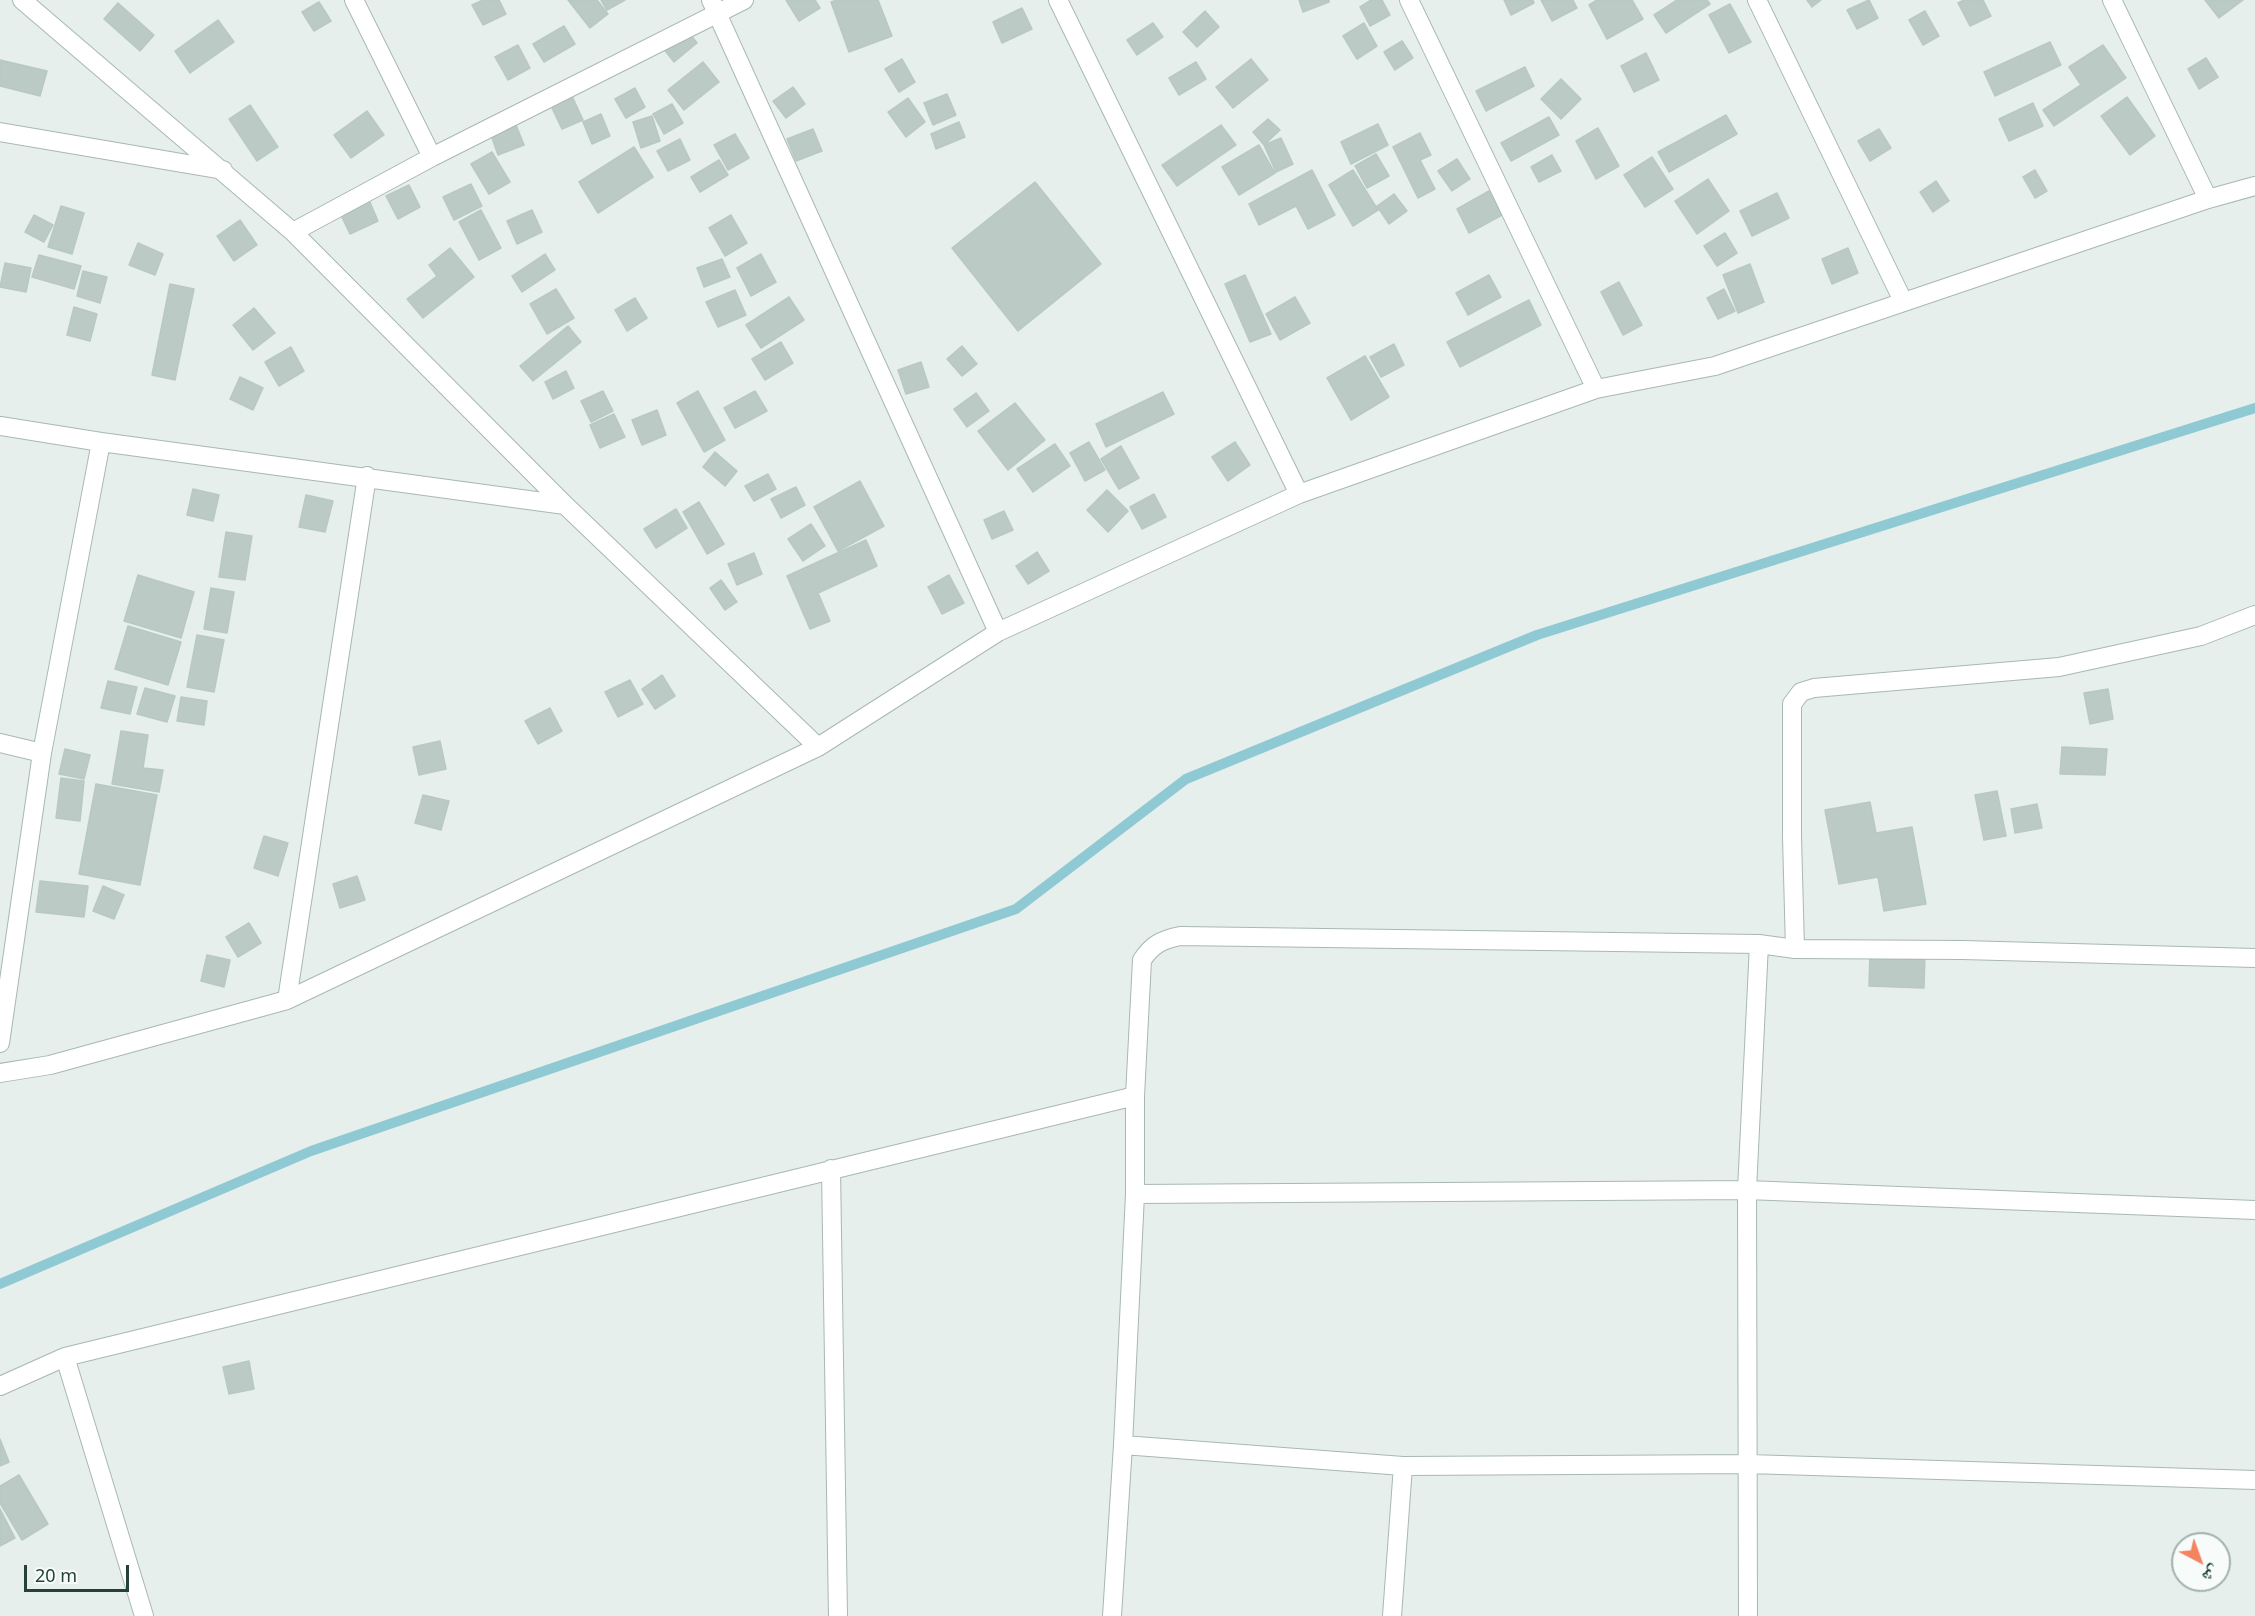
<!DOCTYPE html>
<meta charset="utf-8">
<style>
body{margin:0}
#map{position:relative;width:2255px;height:1616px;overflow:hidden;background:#e6efeb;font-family:"Noto Sans","Noto Naskh Arabic",sans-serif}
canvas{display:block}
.north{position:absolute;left:2171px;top:1532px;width:60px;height:60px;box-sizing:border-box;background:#f7fbf9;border:2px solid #a3b1ad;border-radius:50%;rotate:139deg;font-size:16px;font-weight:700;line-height:24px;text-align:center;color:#24423a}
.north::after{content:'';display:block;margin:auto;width:21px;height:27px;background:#f4845f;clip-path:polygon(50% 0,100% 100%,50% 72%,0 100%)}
.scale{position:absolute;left:24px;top:1565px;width:105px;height:27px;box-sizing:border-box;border:3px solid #24423a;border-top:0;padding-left:8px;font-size:18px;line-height:21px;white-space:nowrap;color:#24423a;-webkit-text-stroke:4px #f7fbf9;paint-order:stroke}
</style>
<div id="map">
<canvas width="2255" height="1616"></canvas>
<div class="north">ش</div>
<div class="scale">20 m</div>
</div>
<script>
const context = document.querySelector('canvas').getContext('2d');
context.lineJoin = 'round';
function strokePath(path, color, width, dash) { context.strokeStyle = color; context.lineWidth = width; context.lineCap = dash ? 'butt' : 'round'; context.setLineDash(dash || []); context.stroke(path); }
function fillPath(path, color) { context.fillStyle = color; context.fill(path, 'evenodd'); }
const stream = new Path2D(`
 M0,1284L311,1151L1016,909L1186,779L1537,635L2255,408`);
const building = new Path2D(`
 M483,0H499L506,14L483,25L472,5Z
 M568,0H597L608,14L590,28Z
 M601,0H625L607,10Z
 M786,0H815L820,8L799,21Z
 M837,0H878L892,36L849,52L831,2Z
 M1299,0H1329V2L1303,12Z
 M1371,0H1382L1390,15L1370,26L1360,7Z
 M1504,0H1533L1534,3L1511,15Z
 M1541,0H1573L1577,8L1552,21Z
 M1597,0H1632L1643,19L1607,39L1589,5Z
 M1677,0H1707L1710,4L1666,33L1654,15Z
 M1807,0H1821L1812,7Z
 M1869,0L1878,18L1857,29L1847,10Z
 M1964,0H1983L1991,16L1970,26L1958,3Z
 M2205,0H2243L2219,18Z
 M319,2L331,21L314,31L302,12Z
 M118,3L154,35L140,51L104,19Z
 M1730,4L1751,42L1729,53L1709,15Z
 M1022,8L1032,29L1002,43L993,22Z
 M1205,11L1219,27L1197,47L1183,32Z
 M1925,11L1939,36L1923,45L1909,20Z
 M218,20L234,42L190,73L175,51Z
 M1153,23L1163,37L1137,55L1127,40Z
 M1364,23L1377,46L1357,59L1343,36Z
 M683,25L697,43L674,62L659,43Z
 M564,26L575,44L544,62L533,44Z
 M1402,41L1413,58L1395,70L1384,52Z
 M2050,42L2061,65L1995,96L1984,72Z
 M518,45L530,68L508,80L495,57Z
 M2103,45L2126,78L2054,126L2043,110L2081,85L2069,67Z
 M1646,53L1659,80L1634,92L1621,66Z
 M2206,58L2218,77L2199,89L2188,69Z
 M902,59L915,82L899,92L885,69Z
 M1251,59L1268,80L1233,108L1216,87Z
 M0,60L47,71L40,96L0,86Z
 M703,62L719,82L684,110L668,90Z
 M1196,62L1206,79L1179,95L1169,78Z
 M1525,67L1534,86L1486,111L1476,91Z
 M1561,79L1581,99L1561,119L1541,99Z
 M793,87L805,104L786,118L773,101Z
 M635,88L645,107L626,118L615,99Z
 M947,94L956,115L933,125L924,103Z
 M572,96L583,120L562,129L551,106Z
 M2127,97L2155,136L2130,155L2101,116Z
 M908,98L925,122L906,137L888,112Z
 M2033,103L2043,126L2009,141L1999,119Z
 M672,104L683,123L664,134L653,114Z
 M250,105L278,147L257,161L229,119Z
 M367,111L384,135L351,158L334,135Z
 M601,114L610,136L592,144L583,122Z
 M1726,115L1737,134L1669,172L1658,152Z
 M652,116L660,141L641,148L633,122Z
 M1549,117L1559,135L1511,161L1501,143Z
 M1268,119L1280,130L1264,145L1253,132Z
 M959,122L965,137L936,149L931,134Z
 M1378,124L1388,145L1351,164L1341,142Z
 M516,125L524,145L498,155L491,135Z
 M1221,125L1236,145L1177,186L1162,165Z
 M1598,128L1619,166L1596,179L1576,141Z
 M813,129L822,151L796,161L787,139Z
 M1879,129L1891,148L1870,161L1858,141Z
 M1420,133L1431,155L1420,160L1435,189L1418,198L1393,147Z
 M735,134L749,158L728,170L714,145Z
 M1281,138L1293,164L1276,172L1264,145Z
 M680,139L690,160L668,171L657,151Z
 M1259,145L1275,173L1239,195L1222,167Z
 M634,147L653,177L598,213L579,182Z
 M492,152L510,182L489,194L471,164Z
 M1376,154L1389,176L1367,188L1355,166Z
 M1552,155L1561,171L1539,182L1531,167Z
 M1652,157L1673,189L1645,207L1624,175Z
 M1457,159L1470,179L1452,191L1438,171Z
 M719,160L728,175L700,192L691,177Z
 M1312,170L1335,215L1308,229L1296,206L1259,225L1249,204Z
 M1353,170L1378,210L1353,226L1329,185Z
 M2035,170L2047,191L2035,198L2023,177Z
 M1708,179L1729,211L1697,234L1675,201Z
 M1936,181L1949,201L1933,212L1920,192Z
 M1035,182L1101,264L1018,331L952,248Z
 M471,184L482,206L454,220L443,197Z
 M409,185L420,207L398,219L386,196Z
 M1489,191L1502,215L1469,233L1457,209Z
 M1777,193L1789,218L1752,236L1740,211Z
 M1394,194L1407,211L1389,224L1377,206Z
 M369,200L378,221L350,234L340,213Z
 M61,206L84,213L72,254L48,247Z
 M481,210L501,248L479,260L459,222Z
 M532,210L542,232L517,244L507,221Z
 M34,215L53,225L44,242L25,232Z
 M731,215L747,243L725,256L709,228Z
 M240,220L257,245L234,261L217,236Z
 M1725,233L1737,253L1717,266L1704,246Z
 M138,243L163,254L155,275L129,265Z
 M450,248L474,277L423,318L407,299L437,276L429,265Z
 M1848,248L1858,273L1832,284L1822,259Z
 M545,254L555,270L522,292L512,276Z
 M761,254L776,282L751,296L737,268Z
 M39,255L81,266L74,289L32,277Z
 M722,259L730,277L704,287L697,268Z
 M5,263L31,268L26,292L0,287Z
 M1750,264L1764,302L1738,313L1723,275Z
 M83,271L107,277L100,303L77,296Z
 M1245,275L1271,334L1250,342L1225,284Z
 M1489,275L1501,297L1468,315L1456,293Z
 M1619,282L1642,325L1623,335L1601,292Z
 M170,284L194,289L175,380L152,375Z
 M556,289L574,318L547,334L530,304Z
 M1724,289L1735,311L1718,319L1707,298Z
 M735,290L746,315L718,327L706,302Z
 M789,297L804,320L761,348L746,325Z
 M1295,297L1310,323L1280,340L1266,314Z
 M635,298L647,318L627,331L615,310Z
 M1529,300L1541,325L1460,367L1447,342Z
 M74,307L97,314L90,341L67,335Z
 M254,308L275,333L253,350L233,325Z
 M568,326L581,342L533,381L520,366Z
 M781,342L793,363L765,380L752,359Z
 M1394,344L1404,365L1381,377L1370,357Z
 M962,346L977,364L962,376L947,359Z
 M291,347L304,371L279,386L265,362Z
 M1365,356L1389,397L1351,420L1327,378Z
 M921,362L929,387L906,394L898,370Z
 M566,371L574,388L553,399L545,382Z
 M240,377L263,388L253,410L230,399Z
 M603,391L613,411L591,422L581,401Z
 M698,391L725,440L704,452L677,403Z
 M755,391L767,411L735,428L724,408Z
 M1163,392L1174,414L1106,447L1096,424Z
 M976,393L989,411L967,427L954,409Z
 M1015,403L1045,440L1008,470L978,431Z
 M657,410L666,435L642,445L632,420Z
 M614,414L625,437L600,448L590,425Z
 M1089,442L1105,470L1085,481L1070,453Z
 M1235,442L1250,465L1228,481L1212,457Z
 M1055,444L1070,466L1033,492L1017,469Z
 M1121,446L1139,478L1119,489L1101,459Z
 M715,452L737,471L725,486L703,467Z
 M768,474L776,489L754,501L745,486Z
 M860,481L884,526L838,551L814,507Z
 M796,487L805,505L781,518L771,499Z
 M193,489L219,495L213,521L187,515Z
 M1107,490L1128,511L1108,532L1087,510Z
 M1154,494L1166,517L1142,529L1130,507Z
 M306,495L333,501L325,532L299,527Z
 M699,502L724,544L707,554L683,512Z
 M676,509L687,528L656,548L644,529Z
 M1004,511L1013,530L992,539L984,520Z
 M811,524L825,546L803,561L788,539Z
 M226,532L252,536L245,580L219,577Z
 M866,540L877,566L818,593L830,621L810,629L787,576Z
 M1037,552L1049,571L1028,584L1016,566Z
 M754,553L762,574L737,585L728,564Z
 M138,575L194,592L181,638L124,621Z
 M949,575L964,603L942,614L928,587Z
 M721,580L737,602L725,610L710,588Z
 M211,588L234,592L227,633L204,629Z
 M128,626L181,642L168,685L115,669Z
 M197,635L224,640L214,692L187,687Z
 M662,675L675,696L655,709L642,689Z
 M630,680L643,704L618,717L605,692Z
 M108,681L137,687L130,714L101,708Z
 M145,688L175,696L167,722L137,714Z
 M2108,689L2113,719L2090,724L2084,693Z
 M181,697L207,701L204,725L177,721Z
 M550,708L562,731L538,744L525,721Z
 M121,731L148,735L143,768L163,770L159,792L112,784Z
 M440,741L446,769L419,775L413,747Z
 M2062,747L2107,749L2105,775L2060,774Z
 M65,749L90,755L84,779L59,774Z
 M61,778L84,781L80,821L56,818Z
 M96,784L157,795L140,885L79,874Z
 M1997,791L2006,836L1984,840L1975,795Z
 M423,795L449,801L441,830L415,823Z
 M1870,802L1876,833L1912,827L1926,904L1884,911L1878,877L1839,884L1825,810Z
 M2037,804L2042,828L2015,833L2011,809Z
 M264,836L288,843L278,876L254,868Z
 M357,876L365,900L340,908L333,884Z
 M40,881L88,886L84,917L36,912Z
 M103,886L124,895L114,919L93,911Z
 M249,923L261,943L238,957L226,937Z
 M1870,951L1925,953L1924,988L1869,986Z
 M207,955L230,960L224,987L201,981Z
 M249,1361L254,1389L229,1394L223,1367Z
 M0,1439L9,1462L0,1466Z
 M19,1475L48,1524L22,1540L0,1503V1486Z
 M0,1509L15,1538L0,1546Z`);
const minor = new Path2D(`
 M22,0L293,232L565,505L818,747L998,632L1299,494L1596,389L1715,366L2208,199L2255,186
 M354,0L432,157
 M711,0L998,632
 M1058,0L1299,494
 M1409,0L1596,389
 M1757,0L1903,301
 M2112,0L2208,199
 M0,132L223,170
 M293,232L432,157L744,0
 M0,426L101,442
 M0,743L42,753
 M1795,949L1792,837V704L1801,692L1814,688L2059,667L2201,636L2255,615
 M287,1000L367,476
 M0,1043L42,753L101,442L565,505
 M0,1073L50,1065L287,1000L818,747
 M831,1169L838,1616
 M1135,1194L1747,1190L2255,1210
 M65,1357L144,1616
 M0,1386L65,1357L1135,1096
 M1123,1445L1403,1466L1392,1616
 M1403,1466L1749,1464L2255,1480
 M1112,1616L1123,1445L1135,1194V1096L1142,960C1152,945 1161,940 1180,936L1759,944L1795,949L1963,950L2255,958
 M1748,1616L1747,1190L1759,944`);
strokePath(stream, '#8ec9d4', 10);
fillPath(building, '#bbcac4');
strokePath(building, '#b8c9c2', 1.5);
strokePath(minor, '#a8b8b2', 20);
strokePath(minor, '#fff', 18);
</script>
